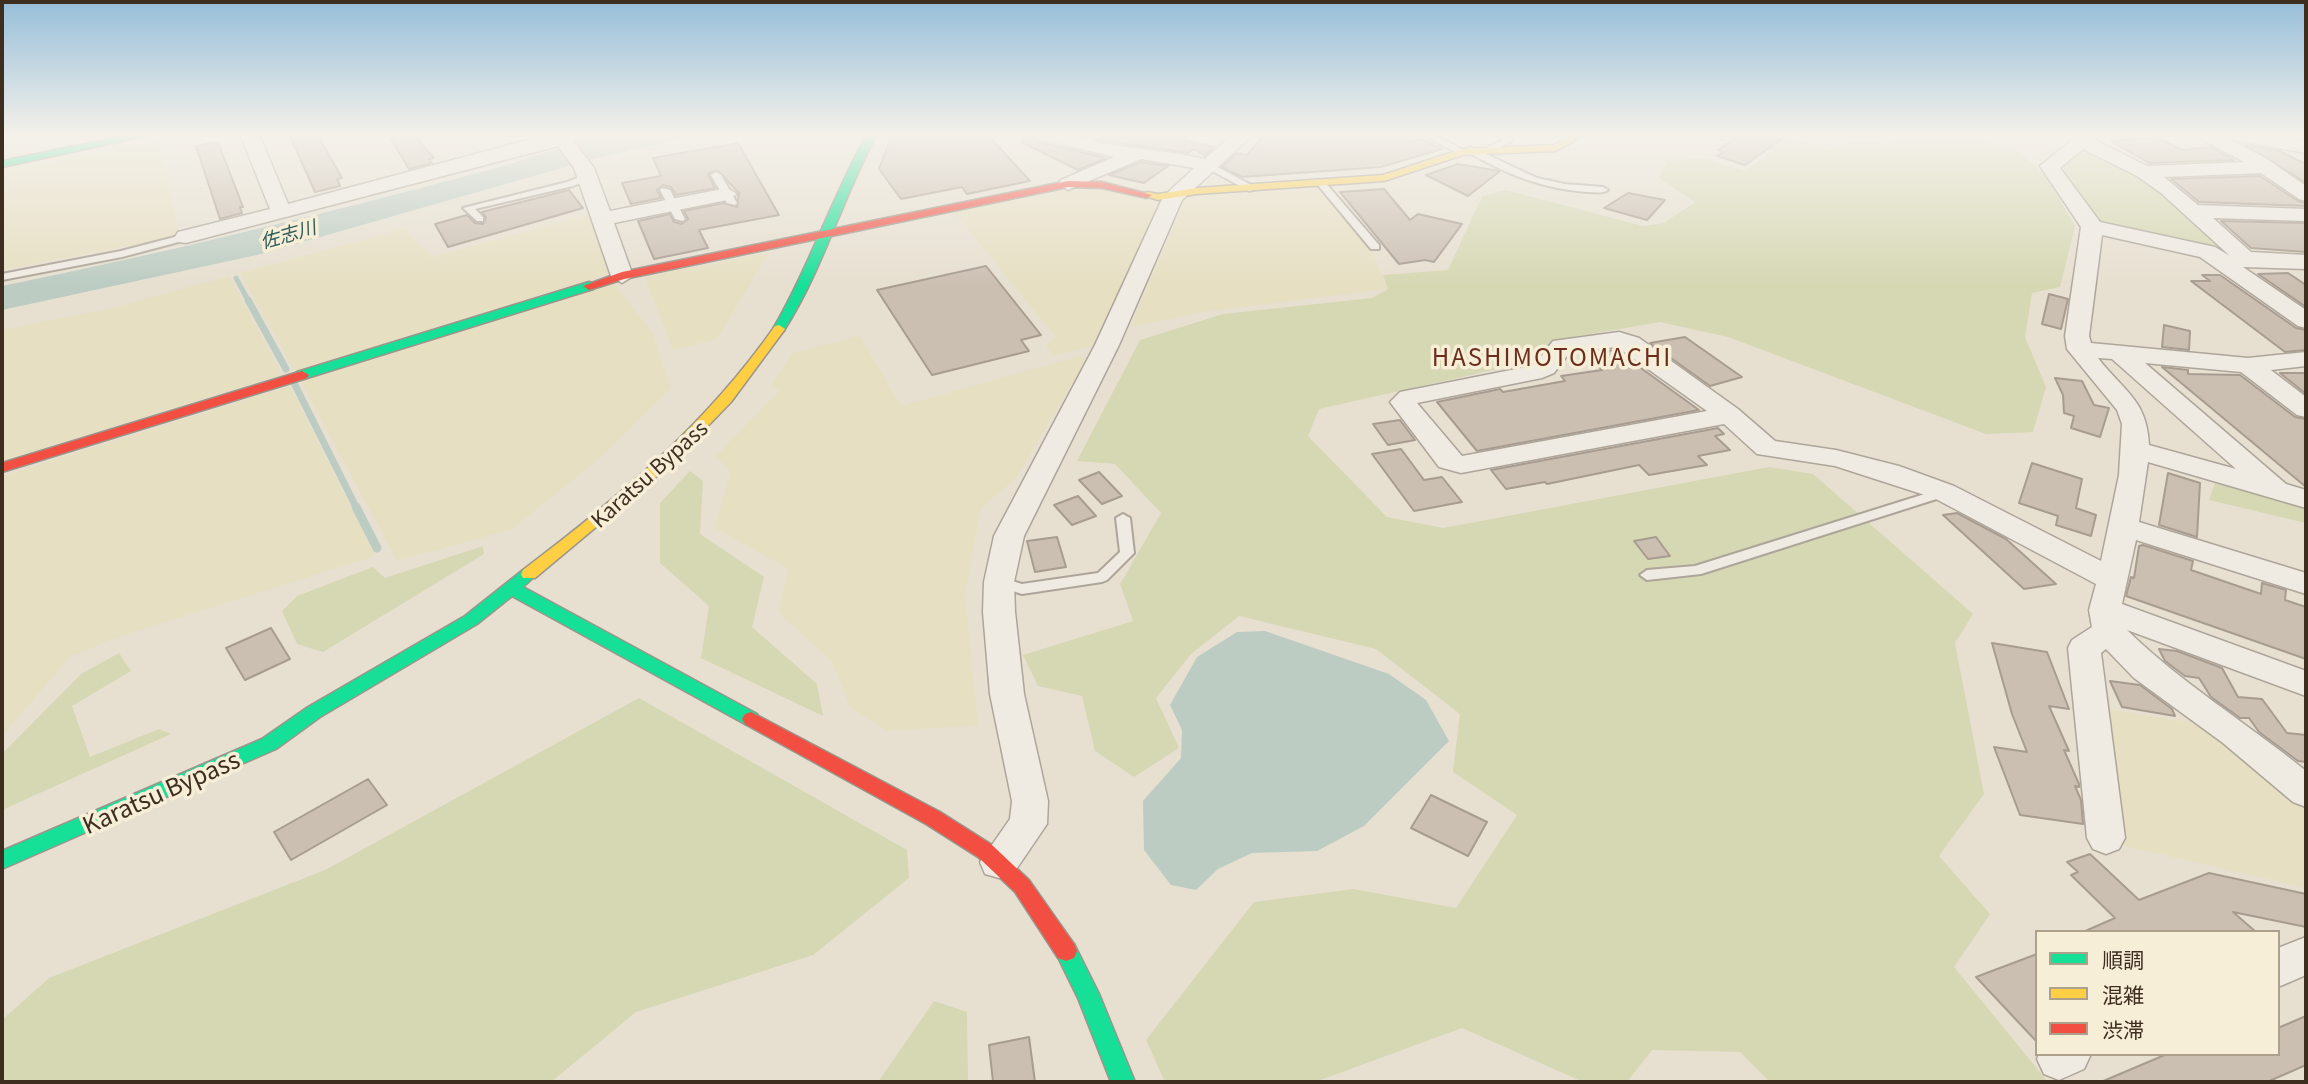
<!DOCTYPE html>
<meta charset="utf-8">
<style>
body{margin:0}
#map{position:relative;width:2308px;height:1084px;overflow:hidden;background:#e7e0d1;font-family:Georgia,"Noto Sans JP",serif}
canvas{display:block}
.frame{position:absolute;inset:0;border:4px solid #3d2e20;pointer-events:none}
.legend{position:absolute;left:2035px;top:930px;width:245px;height:126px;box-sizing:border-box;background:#f7eed8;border:2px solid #ada18e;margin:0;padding:9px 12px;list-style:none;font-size:21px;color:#3d2e20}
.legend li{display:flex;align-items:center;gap:14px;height:35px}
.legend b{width:35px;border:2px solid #ada18e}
</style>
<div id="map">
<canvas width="2308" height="1084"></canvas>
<div class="frame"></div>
<ul class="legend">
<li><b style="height:9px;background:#16e098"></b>順調</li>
<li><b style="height:9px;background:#ffcf43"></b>混雑</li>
<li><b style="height:9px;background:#f24e42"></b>渋滞</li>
</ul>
</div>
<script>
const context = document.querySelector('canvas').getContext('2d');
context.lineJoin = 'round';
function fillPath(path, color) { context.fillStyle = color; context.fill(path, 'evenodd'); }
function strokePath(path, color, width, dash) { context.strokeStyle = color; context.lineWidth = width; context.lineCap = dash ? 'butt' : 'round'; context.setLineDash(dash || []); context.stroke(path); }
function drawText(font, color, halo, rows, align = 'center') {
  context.font = font + ' Georgia,"Noto Sans JP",serif'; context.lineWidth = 7; context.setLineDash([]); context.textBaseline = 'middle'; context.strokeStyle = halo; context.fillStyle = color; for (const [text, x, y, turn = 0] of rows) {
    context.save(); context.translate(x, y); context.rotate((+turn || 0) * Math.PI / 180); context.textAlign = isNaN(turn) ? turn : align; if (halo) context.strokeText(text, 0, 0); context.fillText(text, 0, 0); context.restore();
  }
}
const farmland = new Path2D(`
 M2,134H50L45,144L2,151Z
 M159,141L180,236L2,270V170Z
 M1315,185L1372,251L1388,289L1202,312L1131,327L1185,198Z
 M1097,188L1161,203L1096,345L1054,355L1046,346L1055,336L951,209L1041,190Z
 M592,213L611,273L295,371L240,273L403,229L432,257Z
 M769,253L717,339L673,350L644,276Z
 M229,276L282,375L2,461V330L113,308Z
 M614,283L653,334L671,388L600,458L512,529L397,561L301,382Z
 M860,336L901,406L1080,356L1087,359L1016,478L981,508L965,594L978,725L886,731L850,707L832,662L778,612L788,569L715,528L730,472L716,456L780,390L770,386L792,353Z
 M290,386L375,556L121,636L71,656L8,729L2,732V476Z
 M2105,709L2206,725L2306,807V888L2121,845Z`);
const green = new Path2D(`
 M1743,134H1791L1796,140L1830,150L1856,140L1888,144L1899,134H1977L1998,147L2021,153L2047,177L2075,226L2060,287L2032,293L2025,337L2046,387L2033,432L1986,434L1728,337L1660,322L1556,340L1520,364L1319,409L1308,436L1387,517L1443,528L1769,467L1813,474L1973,614L1955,643L1984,794L1939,856L1990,914L1954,967L2048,1082H1770L1740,1052L1652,1050L1627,1082H1583L1462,1028L1315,1082H1165L1146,1040L1254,902L1354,889L1456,908L1517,815L1453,772L1460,714L1376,649L1239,616L1191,654L1156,698L1179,748L1134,777L1095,751L1082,696L1038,686L1023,655L1133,621L1120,584L1161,513L1115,464L1077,461L1140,340L1223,314L1372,298L1388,289L1383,275L1448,270L1482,196L1506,190L1643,226L1664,223L1695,202L1658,177L1668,161L1702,158L1745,171L1774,150L1737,140Z
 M2081,149L2147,177L2229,252L2219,253L2103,226L2064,175V167Z
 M690,471L703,481L700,534L764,577L752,627L817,684L823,716L701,658L709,606L660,563V503Z
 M2215,483L2306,504V523L2209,500Z
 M483,546L484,554L323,652L297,644L282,611L297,596L373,567L385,578Z
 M119,653L131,671L72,706L90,757L159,729L171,734L2,810V754L81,674Z
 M639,698L907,850L909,878L813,955L636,1012L551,1082H2V1020L49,978L325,870Z
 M934,1001L967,1012L968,1082H878Z`);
const water = new Path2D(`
 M606,134H701L597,158L257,255L2,310V286C165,253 327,213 489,170C528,160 566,144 606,134Z
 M1265,631L1389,674L1426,700L1449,741L1364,826L1317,851L1252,853L1218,869L1196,890L1171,885L1144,850L1143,801L1181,758L1182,730L1170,705L1197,657L1237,632Z`);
const streamFar2 = new Path2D(`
 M236,278L249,302`);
const streamFar1 = new Path2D(`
 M248,300L286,369
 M295,385L357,509`);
const stream = new Path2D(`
 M356,507L377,548`);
const building = new Path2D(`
 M289,134H317L342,178L337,179L340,186L315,192Z
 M388,134H413L434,158L429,159L432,163L409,169Z
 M892,134H987L1030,181L967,194L962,187L901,199L879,169Z
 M1024,134L1032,135L1035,141L1106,158L1078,170L1021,142Z
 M1110,134H1189L1182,140L1214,147L1205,156L1194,149L1188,153L1099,140Z
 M1265,134H1402L1412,142L1421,139L1442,149L1381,167L1242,177L1222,167L1237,153L1247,155Z
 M1742,134H1789L1745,165L1717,156L1723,152L1718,150Z
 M2156,137L2182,150L2211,147L2234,160L2149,163L2111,141Z
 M218,142L243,207H240L242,213L220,219L196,146Z
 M738,143L779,215L699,230L708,248L654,259L638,221L670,214L674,222L682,224L688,219L684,211L724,203L737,207L739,193L717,170L708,174L715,188L676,195L671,187L663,185L657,190L661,198L631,204L622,183L661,176L653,158Z
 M2245,145L2279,151L2306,164V183Z
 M1141,162L1168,166L1144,183L1109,175Z
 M1458,164L1499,171H1500L1468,196L1426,175Z
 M2260,176L2298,201L2306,203V206L2199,202L2171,179Z
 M1384,189L1410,220L1418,214L1462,224L1434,262L1425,260L1399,264L1340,192Z
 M569,190L583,208L448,247L435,224L467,215L475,223L483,224L486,217L482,212Z
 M1628,193L1665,200L1647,220L1604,208Z
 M2221,221L2306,223V252L2251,248Z
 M986,266L1041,335L1021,340L1029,351L932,375L877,290Z
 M2288,273L2306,285V307L2258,274Z
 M2202,275H2220L2296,328L2306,330V350L2285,352L2191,281H2210Z
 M2049,294L2068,299L2061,329L2042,324Z
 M2164,325L2190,331L2189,350L2162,347Z
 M1685,337L1742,377L1710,386L1650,343Z
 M1616,350L1699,410L1477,451L1437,402L1500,389L1503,392L1565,381L1561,376L1602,370L1586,353Z
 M2162,367L2188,370V374L2240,375L2295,417L2306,419V487Z
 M2280,373H2306V394Z
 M2055,378L2082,381L2094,405L2109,408L2100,437L2071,428L2074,416L2064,413L2063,395Z
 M1400,420L1415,440L1388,445L1373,424Z
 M1718,428L1724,434L1715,436L1730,450L1698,456L1707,465L1649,475L1639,465L1547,484L1545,482L1506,489L1491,470Z
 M1401,449L1424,480L1442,477L1462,502L1414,511L1372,454Z
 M2032,463L2082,479L2076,508L2096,515L2091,536L2056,525L2058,516L2019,503Z
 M1099,472L1122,496L1102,504L1079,480Z
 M2168,473L2200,483L2197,537L2159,525Z
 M1078,496L1096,516L1072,525L1054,505Z
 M1957,513L2006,539L2056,584L2024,589L1943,515Z
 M1057,537L1066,567L1035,572L1027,541Z
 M1656,537L1670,556L1648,559L1634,541Z
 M2143,545L2193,561L2191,570L2261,594L2262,583L2286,590L2285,600L2306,607V659L2126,596L2131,577L2134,578L2139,546Z
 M271,628L290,659L245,680L226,648Z
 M1992,643L2047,652L2069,709L2049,706L2069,751L2064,750L2079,784V787L2075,786L2081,800L2083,824L2020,815L1994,747L2027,752L2012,714Z
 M2159,649L2177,651L2222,668L2238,697L2262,699L2287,733L2306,735V762L2298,761L2259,732L2249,718H2240L2211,697L2199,678L2185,676L2165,661Z
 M2110,681L2140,685L2172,709L2175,716L2122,707Z
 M368,779L387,805L291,860L274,832Z
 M1431,795L1487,822L1468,856L1411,828Z
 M2090,854L2139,900L2209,873L2306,894V927L2233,912L2256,932H2083L2115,918L2071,875L2078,872L2067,862Z
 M2037,954V1042L1976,977Z
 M2306,1016V1065L2267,1082H2101L2167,1054H2278V1028Z
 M1029,1037L1035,1082H993L989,1045Z`);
const lane = new Path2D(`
 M1093,134H1104L1085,146H1079V142Z
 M1421,134H1433L1467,152L1459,154Z
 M1497,134H1507L1513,140L1494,151H1488V147L1503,140Z
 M1471,147L1537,178L1565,184L1603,187L1608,190C1602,194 1595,192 1587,192C1543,189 1506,174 1468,152V148Z
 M1210,163L1255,187L1257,189L1249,191L1207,168V164Z
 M716,172L721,175L737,203L735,205L727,203L711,175Z
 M587,174L592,177L590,179L573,186L475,209L483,217V221H477L463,208L567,182Z
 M1317,180H1323L1379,245V249H1371L1317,184Z
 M662,188L670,190L685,219L683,221L675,219L660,190Z
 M186,234L190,235V239L122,257L2,280V274L121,251Z
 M1944,488L1951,492L1949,495L1701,574L1647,580L1640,575L1647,570L1695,566Z
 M1123,514L1130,518L1134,553L1107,580L1102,582L1022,594L994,585L992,582L999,577L1022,584L1098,573L1120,552L1116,518Z`);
const street = new Path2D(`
 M240,134H259L288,204L550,134H591L574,142L594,168L610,211L727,188L737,194L727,200L614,223L633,276L622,283L611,276L574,168L558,146L186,243L178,242L175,237L178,232L270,209Z
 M1034,134C1064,134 1085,141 1114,145C1145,150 1174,152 1205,159L1233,134H1254L1182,200L1119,345L1024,536L1014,582L1015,612L1024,694L1048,801L1047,824L1013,874L999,878L985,874L980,862L1010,819L1012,801L990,694L983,612L984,582L994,536L1095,345L1163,197L1194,168L1141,159L1068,190L1058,184L1061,180L1114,157L1036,138Z
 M2079,134H2100L2095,140L2147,166L2244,162L2192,134H2264L2306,141V153L2227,139L2264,157L2306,186V201L2299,199L2261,173L2164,177L2198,205L2306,209V221L2213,218L2251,252L2306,255V269L2243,267L2306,310V328L2298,326L2200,257L2102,235L2089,336L2091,343L2248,358L2306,352V366L2271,370L2306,397V417L2297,415L2241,372L2145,363L2286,484L2306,490V508L2148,462L2139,522L2306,573V594L2136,540L2122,604L2306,671V696L2127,630C2181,683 2247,723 2306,771V807L2293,802L2223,743L2134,678L2106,649L2101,653L2125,838L2119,849L2106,854L2093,849L2087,838L2068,648L2072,640L2092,627L2089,610L2096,584L1934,498L1835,466L1757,454L1724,424L1461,473L1439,467L1390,402L1400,392L1526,367L1536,363L1553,341L1619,332L1639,338L1738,409L1775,441L1836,450L1899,466L1954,486L2101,561L2119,475L2122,424L2117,410L2067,349L2065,336L2081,227L2040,166ZM2083,149L2137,176L2161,193L2230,256L2215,247L2100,222L2060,168ZM1617,347L1707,411L1462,456L1417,403L1542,378L1554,373L1570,352ZM2098,358L2112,359L2236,469L2149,445C2147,399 2123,391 2098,358Z
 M2306,937V975L2278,987V948Z
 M2039,1054H2091L2084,1069L2059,1080L2044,1074L2037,1059Z`);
const fast = new Path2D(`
 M133,134H155L2,167V161Z
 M867,134H877C842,198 823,270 783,332H775L773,329C809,267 832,198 867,134Z
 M589,282L593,283V289L307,378L302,379L295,375L297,372Z
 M529,569L537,574L523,587L757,714L760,719L757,724L751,726L745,724L512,596L477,624L320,717L276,749L2,869V851L262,739L308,707L465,616L523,570Z
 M1066,941L1074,944L1099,994L1135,1082H1111L1078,998L1055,951L1058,944Z`);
const slow = new Path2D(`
 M1574,134H1587L1556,151L1463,155L1384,181L1197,194L1158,200L1142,195L1147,192L1158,194L1197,188L1383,175L1462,149L1554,145Z
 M779,325L785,329L731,402L670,465L535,578H523L521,574L523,570C619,497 705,426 775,326Z`);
const jam = new Path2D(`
 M1068,181L1102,182L1152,195L1147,198L1102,188L1068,187L624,279L589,290L583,286L622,272Z
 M302,371L309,375L307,378L2,472V463Z
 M751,712L940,812L992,845L1029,880L1074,944L1077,951L1074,958L1066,961L1058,958L1015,892L978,857L926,824L745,724L742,719L745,714Z`);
const farWaternames = [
 ["佐志川",288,234,-16]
];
const streetNames = [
 ["Karatsu Bypass",649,474,-42]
];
const quarterNames = [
 ["HASHIMOTOMACHI",1552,357]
];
const nearStreetnames = [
 ["Karatsu Bypass",161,792,-24]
];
fillPath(farmland, '#e6dfc2');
fillPath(green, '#d6d7b3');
fillPath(water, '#bcccc2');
strokePath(streamFar2, '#bcccc2', 5);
strokePath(streamFar1, '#bcccc2', 7);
strokePath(stream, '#bcccc2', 9);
fillPath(building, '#cbbfb2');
strokePath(building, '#a89c90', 2);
strokePath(lane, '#ada599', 4);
strokePath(street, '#ada599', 3);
strokePath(fast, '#9c958a', 3);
strokePath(slow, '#9c958a', 3);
strokePath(jam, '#9c958a', 3);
fillPath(lane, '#efebe3');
fillPath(street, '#efebe3');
fillPath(fast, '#16e098');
fillPath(slow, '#ffcf43');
fillPath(jam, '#f24e42');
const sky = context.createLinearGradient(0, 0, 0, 286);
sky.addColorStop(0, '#96bed9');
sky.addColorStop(0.47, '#f4f1ea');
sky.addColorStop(1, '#f4f1ea00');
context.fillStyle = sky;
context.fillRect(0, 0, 2308, 286);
drawText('italic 19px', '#2f5d5a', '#f7eed8', farWaternames);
drawText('21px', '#3d2e20', '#f7eed8', streetNames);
context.letterSpacing = '2px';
drawText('24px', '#6b2e1e', '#f7eed8', quarterNames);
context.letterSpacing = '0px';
drawText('24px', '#3d2e20', '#f7eed8', nearStreetnames);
</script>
